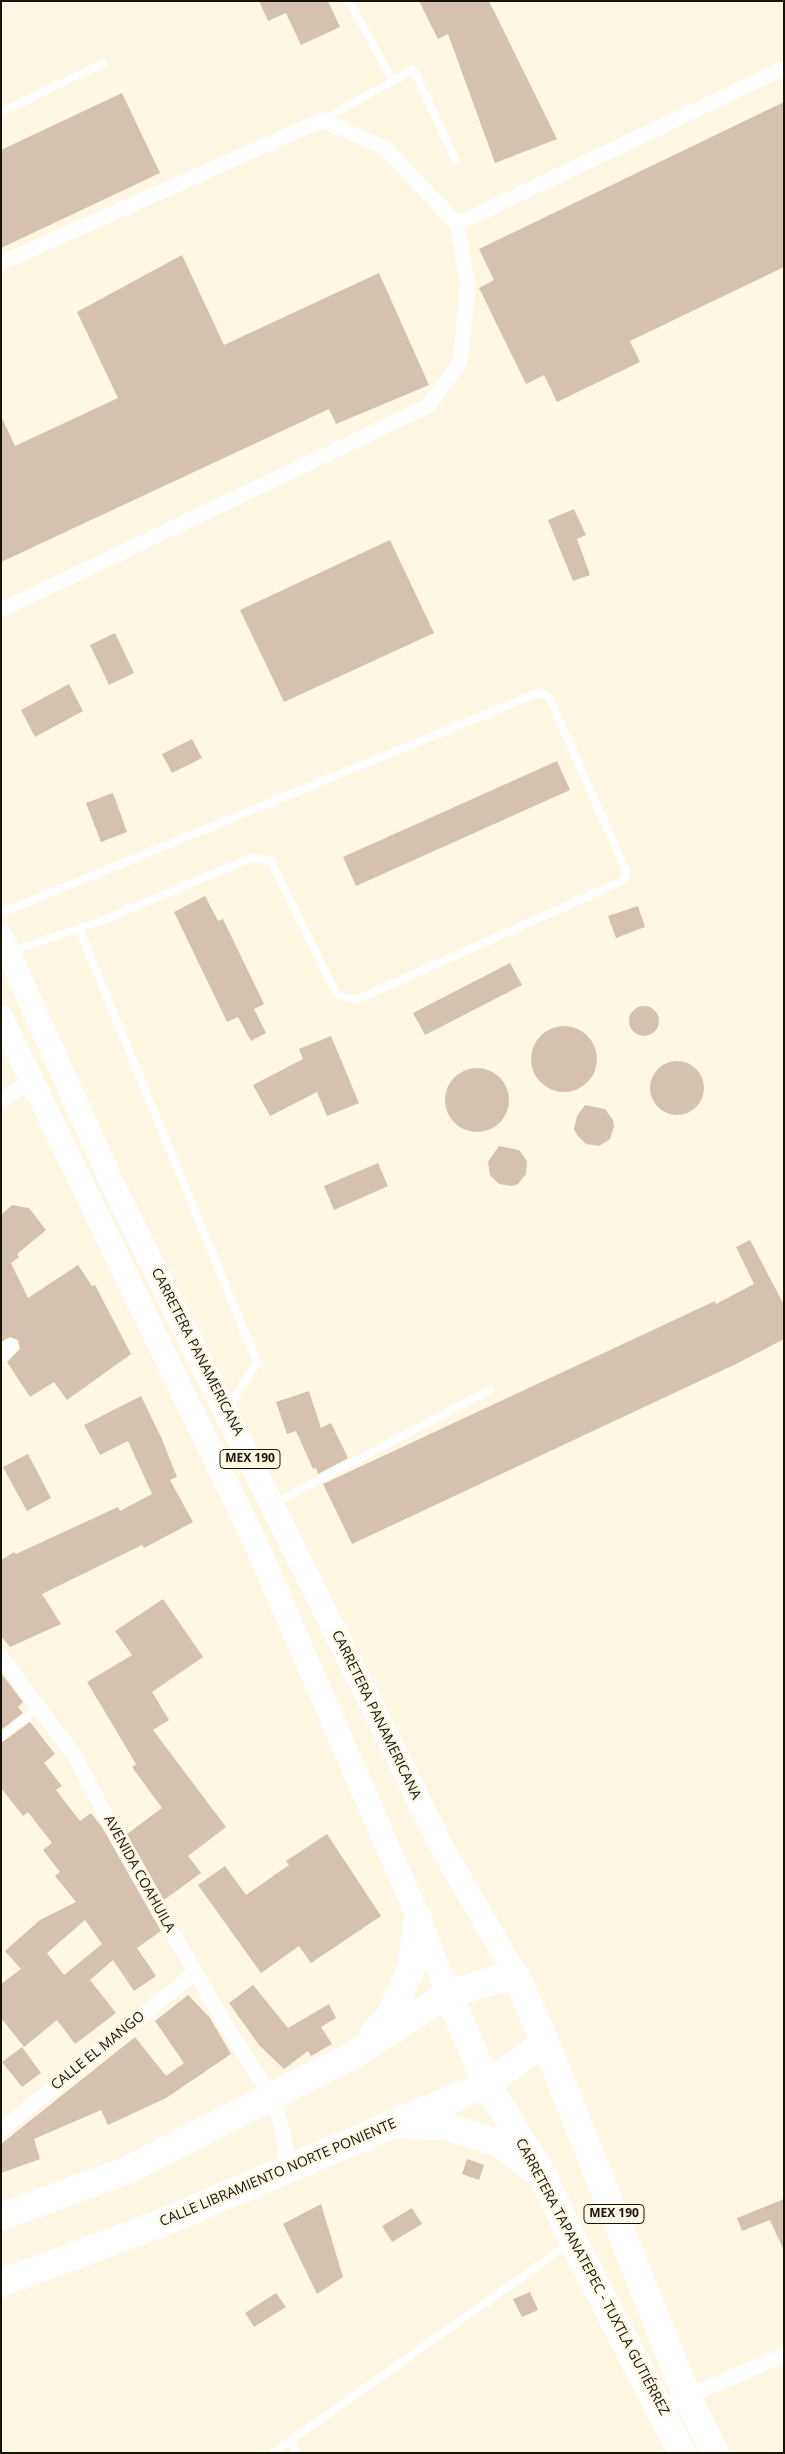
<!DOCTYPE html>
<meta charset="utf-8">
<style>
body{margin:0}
#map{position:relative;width:785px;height:2454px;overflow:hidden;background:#fef7e4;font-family:"Open Sans",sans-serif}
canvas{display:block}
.frame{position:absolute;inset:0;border:2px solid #16130b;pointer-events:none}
</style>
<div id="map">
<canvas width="785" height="2454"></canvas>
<div class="frame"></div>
</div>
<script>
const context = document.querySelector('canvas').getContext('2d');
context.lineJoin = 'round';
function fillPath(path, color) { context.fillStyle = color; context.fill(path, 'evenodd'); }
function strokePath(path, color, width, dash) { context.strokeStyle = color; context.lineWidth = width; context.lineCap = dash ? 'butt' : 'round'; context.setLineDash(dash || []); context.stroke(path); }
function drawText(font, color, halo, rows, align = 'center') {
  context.font = font + ' "Open Sans",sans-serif'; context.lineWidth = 5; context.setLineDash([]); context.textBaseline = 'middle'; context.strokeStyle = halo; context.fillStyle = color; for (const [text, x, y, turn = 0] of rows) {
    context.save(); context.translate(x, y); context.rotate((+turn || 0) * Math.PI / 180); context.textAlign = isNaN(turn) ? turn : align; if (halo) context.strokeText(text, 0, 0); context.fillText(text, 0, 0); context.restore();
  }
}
const building = new Path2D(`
 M259,1H328L340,27L301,45L286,13L268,21Z
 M419,1H489L557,139L495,163L448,34L438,39Z
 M122,93L160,173L1,248V150Z
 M784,102V267L630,341L640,362L557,402L544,375L526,384L479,288L494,280L479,249Z
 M182,255L224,345L379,273L429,385L336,424L329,409L1,562V416L15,446L118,398L77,312Z
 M574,509L586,535L577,539L590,575L573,581L548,520Z
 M390,540L434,633L284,702L240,610Z
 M115,633L134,673L109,685L90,645Z
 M69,684L83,711L35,737L21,710Z
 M192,739L202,758L172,773L162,754Z
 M557,761L570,790L356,886L343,857Z
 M113,793L127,832L101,842L86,803Z
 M205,896L218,921L223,919L264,1004L254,1009L266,1033L251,1041L238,1017L227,1022L174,912Z
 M638,906L645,927L616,938L608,916Z
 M510,963L522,985L425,1035L413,1013Z
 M629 1021a15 15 0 1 1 30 0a15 15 0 1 1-30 0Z
 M531 1059a33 33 0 1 1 66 0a33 33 0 1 1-66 0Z
 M331,1036L359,1103L327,1116L317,1092L270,1116L253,1085L303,1059L299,1049Z
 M650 1088a27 27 0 1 1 54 0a27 27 0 1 1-54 0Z
 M445 1100a32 32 0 1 1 64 0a32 32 0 1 1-64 0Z
 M585,1105L605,1109L613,1120L614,1126L610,1139L599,1146L586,1144L577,1135L574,1129L577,1116Z
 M499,1146L519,1150L527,1161L526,1174L518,1184L511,1186L499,1184L490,1175L488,1162Z
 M378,1163L388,1186L334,1210L324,1186Z
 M12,1205L29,1208L46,1230L17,1254L19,1257L11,1263L28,1298L78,1265L92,1286L95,1285L131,1354L67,1400L54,1382L30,1397L7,1362L20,1349L18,1340L10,1337L1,1342V1215Z
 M750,1240L784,1305V1339L738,1363L352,1544L323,1484L715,1301L716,1304L754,1284L736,1247Z
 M309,1391L321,1428L331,1423L348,1458L318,1474L316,1468L313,1469L296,1431L287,1434L276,1402Z
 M141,1396L161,1437L177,1477L170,1480L193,1522L144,1548L142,1545L42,1594L61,1624L10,1647L1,1636V1560L14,1552L16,1554L118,1507L120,1511L152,1494L128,1441L100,1455L84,1425Z
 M28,1454L51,1498L27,1511L3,1467Z
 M163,1599L203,1657L152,1692L169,1720L153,1730L226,1827L188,1856L201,1873L164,1900L127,1834L162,1808L132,1767L136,1764L87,1682L132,1655L115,1631Z
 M1,1673L23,1702L18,1707L23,1713L1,1730Z
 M30,1722L55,1754L44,1763L62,1786L56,1790L80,1821L91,1813L102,1827L161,1931L137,1948L156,1976L134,1991L113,1960L90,1980L116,2013L75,2044L57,2020L24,2047L1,2018V1984L21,1969L5,1951L40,1920L76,1902L55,1876L60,1872L43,1850L52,1843L28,1812L23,1816L1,1788V1743ZM85,1920L102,1944L64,1975L47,1953Z
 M327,1834L381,1916L311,1963L299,1946L261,1973L198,1885L225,1866L246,1895L289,1865L286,1861Z
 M253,1985L288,2028L329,2004L336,2018L321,2027L332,2044L311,2056L308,2051L284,2069L259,2045L229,2003Z
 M188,1995L210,2018L231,2054L166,2098L108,2125L101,2110L34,2139L40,2159L1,2173V2144L135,2037L166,2076L184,2063L155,2021Z
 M22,2047L41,2073L22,2087L2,2062Z
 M467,2159L484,2165L479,2180L462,2174Z
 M784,2199V2251L770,2220L742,2231L737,2218Z
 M321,2204L343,2277L317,2294L283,2224Z
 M412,2208L422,2224L392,2242L382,2226Z
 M530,2292L538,2310L522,2317L513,2299Z
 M276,2293L286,2307L254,2327L245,2313Z`);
const lane = new Path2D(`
 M393,81L413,69L456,161
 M1,112L104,63
 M322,120L393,81L349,1
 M1,913L540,692L549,697L626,871L624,880L356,1000L337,995L270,860L251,858L101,921L10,952
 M79,929L257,1362L228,1408
 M273,1504L490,1390
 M1,1737L39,1707
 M290,2441L297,2453
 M273,2453L570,2243`);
const street = new Path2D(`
 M457,224L784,68
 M1,263L322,120L385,148L457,224L468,285L460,362L428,406L1,610
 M1,1101L32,1080
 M1,1355L11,1346
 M1,1657L74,1755L123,1847L221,2017L271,2097L281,2124L286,2149L282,2172
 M1,2130L195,1973
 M661,2408L784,2355`);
const primary = new Path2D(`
 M1,936L111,1181L445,1853L515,1974
 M1,1017L255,1542L418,1917L448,1994`);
const highway = new Path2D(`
 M448,1994L487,2084L543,2176L573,2241L682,2453
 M373,2034L390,2016L411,1968L418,1917
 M400,2125L445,2126L498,2143L533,2169
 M1,2217L127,2170L355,2054L448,1994L515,1974L545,2042L687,2397L715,2453
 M1,2283L159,2224L487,2084L545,2042`);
const shields = [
 [250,1459,60],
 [614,2214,60]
];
const shieldNames = [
 ["MEX 190",250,1459],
 ["MEX 190",614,2214]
];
const streetNames = [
 ["CARRETERA PANAMERICANA",197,1352,63],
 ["CARRETERA PANAMERICANA",376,1715,64],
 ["AVENIDA COAHUILA",139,1874,61],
 ["CALLE EL MANGO",98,2051,-39],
 ["CALLE LIBRAMIENTO NORTE PONIENTE",278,2173,-23],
 ["CARRETERA TAPANATEPEC - TUXTLA GUTIÉRREZ",592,2277,62]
];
fillPath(building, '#d5c1b0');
strokePath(lane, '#fff', 8);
strokePath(street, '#fff', 15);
strokePath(primary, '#fff', 24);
strokePath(highway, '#fff', 28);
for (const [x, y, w] of shields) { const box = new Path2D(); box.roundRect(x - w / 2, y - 9.5, w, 19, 4); context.fillStyle = '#fef7e4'; context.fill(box); strokePath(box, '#16130b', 1); }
drawText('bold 12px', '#16130b', null, shieldNames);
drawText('14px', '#16130b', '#fef7e4', streetNames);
</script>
